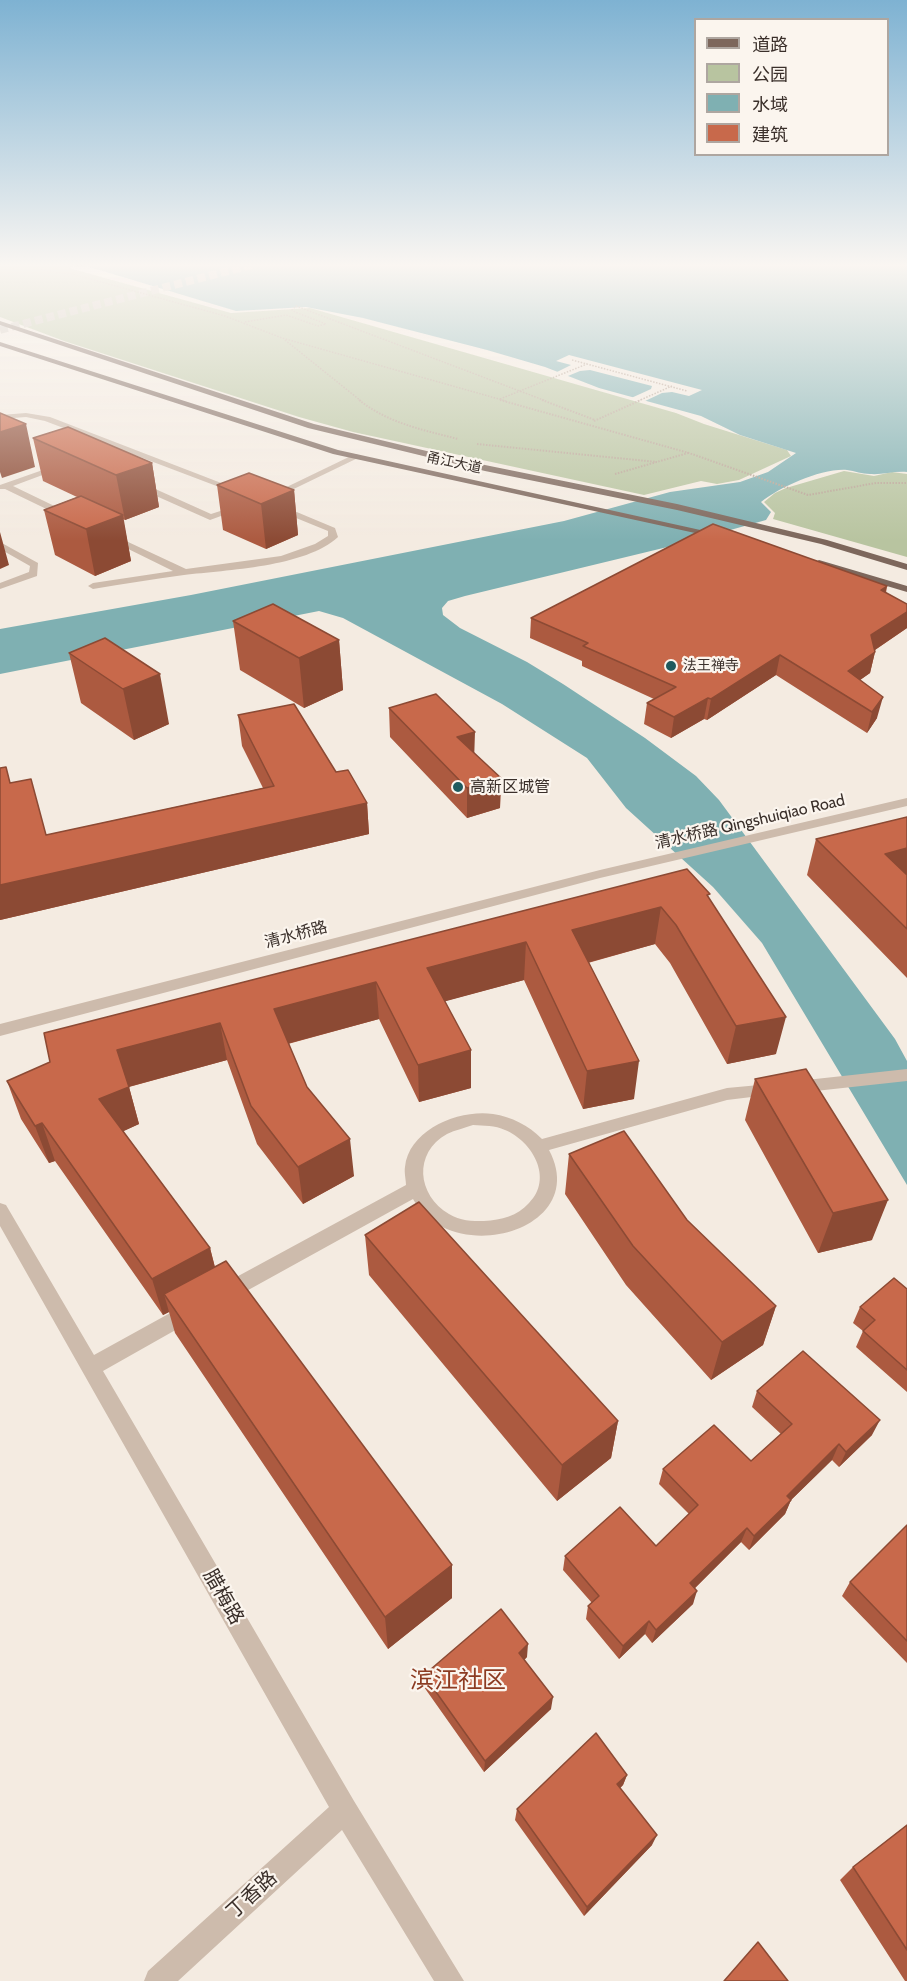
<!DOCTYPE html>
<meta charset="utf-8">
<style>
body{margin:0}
#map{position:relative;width:907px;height:1981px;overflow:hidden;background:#f4ebe1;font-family:Cabin,"Noto Sans SC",sans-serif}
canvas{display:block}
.legend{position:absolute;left:694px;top:18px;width:195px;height:138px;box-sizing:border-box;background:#fbf5ee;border:2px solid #aea6a0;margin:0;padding:8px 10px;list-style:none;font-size:18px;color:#3b302b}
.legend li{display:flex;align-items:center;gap:12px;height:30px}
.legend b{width:30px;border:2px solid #aea6a0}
</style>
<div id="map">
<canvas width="907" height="1981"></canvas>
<ul class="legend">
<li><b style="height:8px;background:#7d675c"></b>道路</li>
<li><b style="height:16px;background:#b8c4a0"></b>公园</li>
<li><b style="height:16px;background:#7fb0b2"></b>水域</li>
<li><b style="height:16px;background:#c8694b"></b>建筑</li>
</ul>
</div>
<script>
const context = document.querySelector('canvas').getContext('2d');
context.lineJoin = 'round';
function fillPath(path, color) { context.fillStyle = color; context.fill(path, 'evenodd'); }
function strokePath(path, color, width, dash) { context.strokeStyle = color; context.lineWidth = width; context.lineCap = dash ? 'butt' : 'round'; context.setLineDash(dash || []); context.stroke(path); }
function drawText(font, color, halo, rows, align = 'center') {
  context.font = font + ' Cabin,"Noto Sans SC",sans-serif'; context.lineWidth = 4.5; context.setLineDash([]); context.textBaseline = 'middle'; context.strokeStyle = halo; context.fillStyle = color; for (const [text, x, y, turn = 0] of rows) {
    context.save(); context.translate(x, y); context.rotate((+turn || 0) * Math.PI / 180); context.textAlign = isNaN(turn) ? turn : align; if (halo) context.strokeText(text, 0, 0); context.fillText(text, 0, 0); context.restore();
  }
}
const green = new Path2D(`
 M0,263H68L75,266L69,268L231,313L310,308L676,413L704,424L787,450L791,456L739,480L717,484L701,481L644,495L353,432L299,417L64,341L0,317Z
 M844,471L874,476L892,472L907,474V557L773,519L775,513L764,502L775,493L786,488Z`);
const water = new Path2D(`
 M76,263H907V472C893,471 882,475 870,474C862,474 855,471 847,470C822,468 780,487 761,502L771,512L766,520L684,543L465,596L448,601L442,608L443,615L460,628L527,662L563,684L645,738L696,776L719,800L895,1039L907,1061V1185L762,943L713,887L626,808L587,758L502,704L343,618L319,611L0,674V629L191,595L564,521L670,492L740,482L768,472L796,453L740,435L701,416L599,388L545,367L487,350L363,318L306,307L236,311Z`);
const pier = new Path2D(`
 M569,355L702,390L689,396L672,392L662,393L643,402L629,399L651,389L652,386L590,370L580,371L563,378L553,374L571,365L556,361Z`);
const highwayTunnel = new Path2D(`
 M0,330L259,263`);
const pathFar1 = new Path2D(`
 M5,263L14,268L24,265
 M21,263L47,271L72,274L225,316L282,338L506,401
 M49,270L68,265L62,263
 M245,322L286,315L318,326L326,324L295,312L292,310L296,306L546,401
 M285,340L361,401
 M572,360L687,391
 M500,399L587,364
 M638,401L672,386`);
const path = new Path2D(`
 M359,400C388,423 423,430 458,439
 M500,400L689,453L808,495L876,483H907
 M542,400L595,420
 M594,421L641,400
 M477,444L657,462
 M615,474L688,453`);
const minor = new Path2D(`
 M26,413L50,417L242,491L235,493L45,421L26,417L0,419V415Z
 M355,454L362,456L273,499L266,497Z
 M57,465L64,467L13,486L71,514V518H65L5,489H0V485Z
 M136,483H142L211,514L239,505L243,508L210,520L136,487Z
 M274,505H280L335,528L338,537C306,567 226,570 184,575C153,579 123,584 93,589L88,586L93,583L173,571L108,539L106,537L111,534L186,569L281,556L315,544L328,536V531L274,509Z
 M0,542L38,563L37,576L0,589V583L29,572L30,566L0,549Z
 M907,798V806L600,878L0,1036V1024L600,870Z
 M907,1069V1081L797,1093L791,1091L789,1087L791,1083L797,1081Z
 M770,1084L776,1086L778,1090L776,1094L727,1100L549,1150C592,1231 451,1269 413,1199L232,1299L225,1301L218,1299L216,1293L218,1287L406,1185C406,1180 404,1172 405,1167C409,1129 460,1109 493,1114C512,1117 528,1125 542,1139L727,1088ZM473,1125C484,1126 495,1125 505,1130C532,1141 554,1178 529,1203C517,1216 502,1220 484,1221C472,1221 460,1221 449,1214C417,1195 413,1153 447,1134C455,1130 465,1128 473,1125Z
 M0,1203L6,1205L94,1355L181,1307L188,1305L195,1307L198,1313L195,1319L103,1371L354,1801L464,1981H434L342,1830L178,1981H144L148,1971L329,1807L0,1226Z`);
const major = new Path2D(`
 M0,321L314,424L485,465L677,504L827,540L907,564V570L821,544L677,510L485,471L308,428L0,325Z
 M0,342L338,450L723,535L718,538L333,454L0,346Z
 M819,560L907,586V592L816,565L814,563Z`);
const wall = new Path2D(`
 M33,438L152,463L159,507L125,520L123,519L131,561L95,576L55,555L44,510L77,497L43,481Z
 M217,485L294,490L298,535L266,549L223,530Z
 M887,586L886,593L907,604V628L875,650V652L870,673L860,680L877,718L867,733L776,675L707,720L704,719L671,738L644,724L647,703L654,699L582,666V661L530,638L531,618Z
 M233,621L339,640L343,690L304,708L240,670Z
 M105,638L169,724L134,740L81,703L69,653Z
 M389,708L501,778L500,808L467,818L390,737Z
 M238,715L336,772L367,803L369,834L0,920L11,783L46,835L263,788L242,746Z
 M907,817V978L807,875L816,839Z
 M687,869L709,898L776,1054L727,1064L670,963L655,944L588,963L634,1099L583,1109L524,980L445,1001L471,1088L419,1102L379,1019L288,1044L307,1087L354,1176L303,1204L257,1144L227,1060L129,1087L139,1124L123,1131L210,1248L215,1267L452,1565V1598L388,1649L175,1333L169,1312L163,1315L55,1161L49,1163L21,1119L7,1081Z
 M755,1079L872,1240L818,1253L745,1120Z
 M569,1154L776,1306L763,1345L711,1380L626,1285L565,1194Z
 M365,1235L618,1421L611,1458L557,1501L369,1275Z
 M907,1289V1392L856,1347L863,1331L853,1323L860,1307Z
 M757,1391L872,1435L839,1467L832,1460L791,1500L785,1514L749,1550L741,1542L695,1588L693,1604L652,1643L645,1634L619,1659L586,1619L588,1606L592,1603L563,1570L565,1556L656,1546L689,1514L659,1484L663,1469L751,1461L781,1434L752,1407Z
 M907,1525V1663L842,1596L850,1582Z
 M527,1657L524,1660L551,1709L484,1772L424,1687V1675Z
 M627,1775L623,1785L620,1788L652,1845L584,1916L515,1820L517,1809Z
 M907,1825V1981H905L840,1880L853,1867Z`);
const shadedWall = new Path2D(`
 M26,424L35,467L2,478L0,472V432Z
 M152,463L159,507L125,520L116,475Z
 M294,490L298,535L266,549L261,504Z
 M123,515L131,561L95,576L86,529Z
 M0,532L9,565L0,569Z
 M887,586L882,606L881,590Z
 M907,612V628L866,656L871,635Z
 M339,640L343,690L304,708L299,658Z
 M875,652L870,673L843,692L848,671Z
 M780,655L776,675L707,720L711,699Z
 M160,674L169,724L134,740L123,689Z
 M883,697L877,718L867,733L872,712Z
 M708,698L704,719L671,738L674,717Z
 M475,732L474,762L457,737Z
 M501,778L500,808L467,818V788Z
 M367,803L369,834L0,920V885Z
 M907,848V881L885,854Z
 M661,907L655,944L568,968L572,930Z
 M526,942L524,980L428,1006L427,968Z
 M376,982L379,1019L279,1046L274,1009Z
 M786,1017L776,1054L727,1064L736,1026Z
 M220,1023L227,1060L128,1087L117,1050Z
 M471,1050V1088L419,1102L418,1065Z
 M639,1061L634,1099L583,1109L587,1071Z
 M129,1087L139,1124L111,1137L99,1099Z
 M42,1123L55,1161L49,1163L35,1126Z
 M350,1139L354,1176L303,1204L298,1167Z
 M888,1200L872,1240L818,1253L833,1213Z
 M210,1248L219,1284L164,1294L169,1312L163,1315L152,1279Z
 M776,1306L763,1345L711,1380L722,1342Z
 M880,1420L872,1435L839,1467L846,1452Z
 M618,1421L611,1458L557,1501L562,1465Z
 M839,1444L832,1460L791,1500L785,1514L749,1550L754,1536L787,1496Z
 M747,1528L741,1542L686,1597L690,1583Z
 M452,1565V1598L388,1649L385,1617Z
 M697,1591L693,1604L652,1643L656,1630Z
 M649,1621L645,1634L619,1659L623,1646Z
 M528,1644L527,1657L518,1666L519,1653Z
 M553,1697L551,1709L484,1772L485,1761Z
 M627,1775L623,1785L614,1794L617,1784Z
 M657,1835L652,1845L584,1916L587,1907Z`);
const building = new Path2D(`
 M0,413L26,424L0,432Z
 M68,427L152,463L116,475L33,438Z
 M249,473L294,490L261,504L217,485Z
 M81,496L123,515L86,529L44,510Z
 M713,524L887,586L881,590L907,604V612L871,635L875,652L848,671L883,697L872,712L780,655L711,699L708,698L674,717L647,703L676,687L583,646L588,643L531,618Z
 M273,604L339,640L299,658L233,621Z
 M105,638L160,674L123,689L69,653Z
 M436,694L475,732L457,737L501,778L467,788L389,708Z
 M294,704L336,772L348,770L367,803L0,885V768L6,767L10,783L31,779L46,835L274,786L238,715Z
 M907,817V848L885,854L907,875V929L816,839Z
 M687,869L710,894L707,895L786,1017L736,1026L676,925L661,907L572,930L639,1061L587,1071L526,942L427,968L471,1050L418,1065L376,982L274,1009L307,1087L350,1139L298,1167L251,1106L220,1023L117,1050L129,1087L99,1099L210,1248L152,1279L42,1123L35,1126L7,1081L50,1062L44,1033Z
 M806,1069L888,1200L833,1213L755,1079Z
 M624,1131L687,1220L776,1306L722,1342L633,1246L569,1154Z
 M419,1202L618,1421L562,1465L365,1235Z
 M226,1261L452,1565L385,1617L164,1294Z
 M894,1278L907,1289V1370L863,1331L875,1320L860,1307Z
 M803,1351L880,1420L846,1452L839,1444L787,1496L791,1500L754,1536L747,1528L690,1583L697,1591L656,1630L649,1621L623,1646L588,1606L599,1596L565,1556L620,1507L656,1546L698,1505L663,1469L714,1425L751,1461L792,1424L757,1391Z
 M907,1525V1641L850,1582Z
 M501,1609L528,1644L519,1653L553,1697L485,1761L424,1675Z
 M596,1733L627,1775L617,1784L657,1835L587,1907L517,1809Z
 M907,1825V1950L853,1867Z
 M758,1942L788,1981H724Z`);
const markers = [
 [671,666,6,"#1f5a5e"],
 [458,787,6,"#1f5a5e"]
];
const farStreetnames = [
 ["甬江大道",454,463,12]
];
const farPoinames = [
 ["法王禅寺",683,666]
];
const poiNames = [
 ["高新区城管",470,787]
];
const streetNames = [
 ["清水桥路 Qingshuiqiao Road",750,822,-13],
 ["清水桥路",296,935,-15]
];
const nearStreetnames = [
 ["腊梅路",223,1597,60],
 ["丁香路",252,1895,-42]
];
const nearQuarternames = [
 ["滨江社区",458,1681]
];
fillPath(green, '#b8c4a0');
fillPath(water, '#7fb0b2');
fillPath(pier, '#f4ebe1');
strokePath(highwayTunnel, '#cfc6bd', 8, [8, 4]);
strokePath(pathFar1, '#b9a596', 1.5, [1.5, 1.5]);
strokePath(path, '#b9a596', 2, [1.5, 1.5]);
fillPath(minor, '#cdbbac');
fillPath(major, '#7d675c');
fillPath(wall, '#ac5a40');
fillPath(shadedWall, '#8c4a34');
fillPath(building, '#c8694b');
strokePath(building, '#8c4a34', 1.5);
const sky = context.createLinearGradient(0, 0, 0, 541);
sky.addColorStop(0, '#7eb2d2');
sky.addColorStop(0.49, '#faf6f2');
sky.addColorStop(1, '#faf6f200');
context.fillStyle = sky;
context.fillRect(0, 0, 907, 541);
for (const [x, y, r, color] of markers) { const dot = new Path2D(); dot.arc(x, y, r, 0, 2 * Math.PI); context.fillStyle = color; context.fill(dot); strokePath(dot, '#fbf5ee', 2); }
drawText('14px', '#3b302b', '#fbf5ee', farStreetnames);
drawText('14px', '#3b302b', '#fbf5ee', farPoinames, 'left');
drawText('16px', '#3b302b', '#fbf5ee', poiNames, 'left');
drawText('16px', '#3b302b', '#fbf5ee', streetNames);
drawText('20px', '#3b302b', '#fbf5ee', nearStreetnames);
drawText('24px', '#8c3b22', '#fbf5ee', nearQuarternames);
</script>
